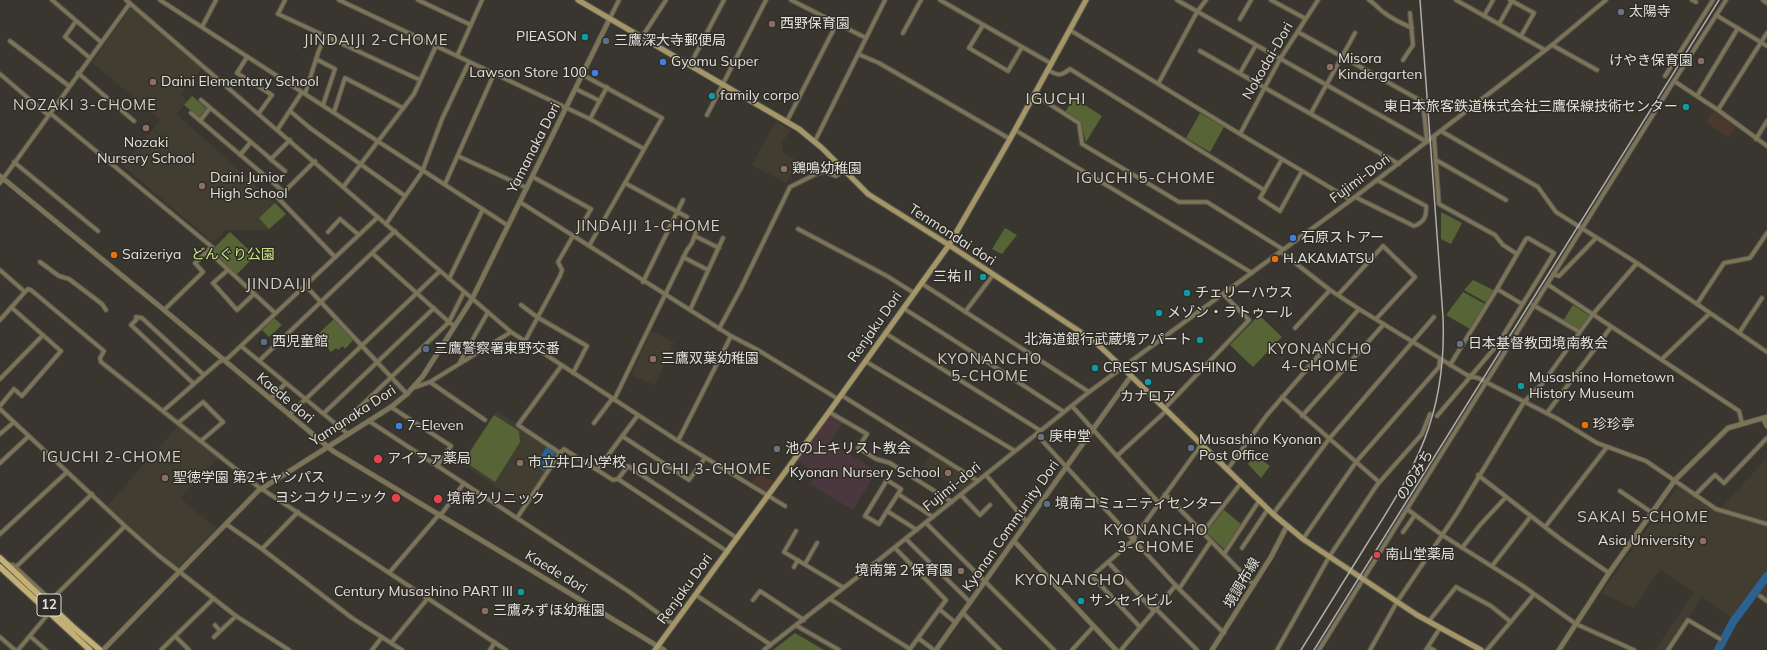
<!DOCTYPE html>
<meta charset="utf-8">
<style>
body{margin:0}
canvas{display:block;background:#38362f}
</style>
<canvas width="1767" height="650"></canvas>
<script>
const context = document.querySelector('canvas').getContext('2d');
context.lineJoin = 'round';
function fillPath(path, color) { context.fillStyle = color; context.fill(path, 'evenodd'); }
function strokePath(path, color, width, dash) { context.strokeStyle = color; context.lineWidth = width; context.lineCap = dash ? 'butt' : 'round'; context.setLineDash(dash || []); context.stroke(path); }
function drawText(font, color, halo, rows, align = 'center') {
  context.font = font + ' Mulish,"Noto Sans JP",sans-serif'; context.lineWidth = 3; context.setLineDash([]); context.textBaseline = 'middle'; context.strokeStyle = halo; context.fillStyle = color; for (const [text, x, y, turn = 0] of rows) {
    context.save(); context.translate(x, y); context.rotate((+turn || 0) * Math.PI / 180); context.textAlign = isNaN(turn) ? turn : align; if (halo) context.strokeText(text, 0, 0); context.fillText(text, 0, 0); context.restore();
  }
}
const commercial = new Path2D(`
 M1713,111L1736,126L1729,138L1706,122Z
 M759,473L774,482L766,493L751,484Z`);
const industrial = new Path2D(`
 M830,415L843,423L830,442L877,471L853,510L810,484L818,474L797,460Z`);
const built = new Path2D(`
 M133,8L202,68L180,95L188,101L176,114L189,125L184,132L190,126L287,214L268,230H226L213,242L123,166L153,130L164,138L153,129L160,120L92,62L129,10Z
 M776,121L790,130L782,143L783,153L798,161L786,183L752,165Z
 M651,331L674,342L655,385L632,375Z
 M496,411L559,452L524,505L461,463Z
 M178,426L218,458L180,498L216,528L178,568L107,506Z
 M933,453L975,481L962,492L923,466Z
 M1767,458V597L1754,589L1732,618L1702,597L1667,650H1655L1694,592L1660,569L1634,608L1601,593L1678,486L1717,512Z`);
const green = new Path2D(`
 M192,96L207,109L200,118L184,105Z
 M1074,98L1102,116L1086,142L1080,122L1065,112Z
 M1200,113L1224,127L1210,152L1186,138Z
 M275,203L286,214L269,229L259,218Z
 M1441,212L1462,223L1451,244L1441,239Z
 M1005,228L1017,235L1002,254L992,249Z
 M230,232L255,256L235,276L210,252Z
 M1473,280L1495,291L1487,303L1464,290Z
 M1463,292L1485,304L1470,329L1446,315Z
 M1573,305L1590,316L1580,330L1563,321Z
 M1259,315L1282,337L1253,367L1230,345Z
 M274,318L282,325L269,337L262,330Z
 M334,319L353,340L345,349L343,346L338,350L336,348L331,352L316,336Z
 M494,415L519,431L520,442L495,482L464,461Z
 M1255,455L1270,466L1261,478L1248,464Z
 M1224,510L1242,525L1225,550L1206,532Z
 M795,633L824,650H773Z`);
const water = new Path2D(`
 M547,446L556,452L544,471L535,465Z`);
const river = new Path2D(`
 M1718,650L1733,622L1767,576`);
const minor = new Path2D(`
 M52,0L101,42
 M126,0L511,332L678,441L785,506
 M160,0L507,225
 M285,0L278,14L420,80
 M339,0L590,119L644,149
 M418,0L471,25
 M791,0L866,38
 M940,0L1052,64
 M1177,0L1427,142
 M1271,0L1306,19
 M1369,0C1377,5 1379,10 1386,14C1394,20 1403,24 1412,28
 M1456,0L1545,50
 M1510,0L1534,13L1521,36
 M1692,0L1696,2
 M1726,0L1674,81L1718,110L1767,146
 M1763,0L1767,3
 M1716,15L1767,46
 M1484,16L1493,0
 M610,18L619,0
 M1240,19L1251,0
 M76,21L65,37L90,58
 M1499,24L1512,1
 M983,25L969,48L1008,71L1022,47
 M202,27L216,0
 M1070,30L1240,134L1351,200
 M1298,32L1423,102L1427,142
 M903,33L921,0
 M642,37L666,0
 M10,41L69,86
 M1552,45L1597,70
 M1200,51L1399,164
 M858,54L879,63L1010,139
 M457,56L482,0
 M247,57L237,73L272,95L259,113
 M316,59L335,69L323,105
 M1403,60L1413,45L1410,13
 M690,65L724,0
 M1048,70C1058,76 1061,76 1070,69L1264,190
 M78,73L134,121
 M1240,73L1256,45
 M0,74L48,115
 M583,75L662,118L589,246
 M1665,76L1713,0
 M1158,84L1197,12L1206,0
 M576,89L600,101
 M305,94L319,50L326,36
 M1035,95L1079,123L1082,144L1179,202H1207L1284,250
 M1697,96L1738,28
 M201,100L271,159L290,140
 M1718,110L1767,33
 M290,111L310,128L405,196
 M334,112L345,78L403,108
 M50,113L212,247L195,263L203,272L164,310
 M191,113L284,192
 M1311,113L1355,33
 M707,115L766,0
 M590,119L607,87
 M200,121L210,108
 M787,121L837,23
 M278,129L302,92
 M1015,130L1252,273
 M1441,131L1538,187L1556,212L1637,263L1767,352
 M1240,134L1280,59L1318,0
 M1434,137L1439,204L1495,235L1503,245L1517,254
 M1756,139L1767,121
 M815,141L885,0
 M240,155L251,142L252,143
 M458,156L527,188
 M269,158L285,171
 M1282,159L1260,198L1280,211L1302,171
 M1436,160L1506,200
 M315,161L278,198L335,257
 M14,162L98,231
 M533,177L591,209L575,237
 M0,183L130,3
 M625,183L687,217
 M445,184L494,74
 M344,186L414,94L436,46
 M1355,197L1414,226C1424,222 1427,217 1426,206L1377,180
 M520,202L731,336L758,350L838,399
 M386,224L422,172L442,119L469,62
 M798,229L887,276L914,293
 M328,232L340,219L359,235
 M695,236L719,248
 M208,251L275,313
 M1281,252L1330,290L1359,309L1467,375L1478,378L1558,419L1597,443L1646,461L1716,509L1767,524
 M372,253L449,322L464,292
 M683,257L708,270
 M40,262L59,276L69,279L102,304L106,310
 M0,270L25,292L28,289L31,290L104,351L100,358L101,362L261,489
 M228,270L213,283L237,310L254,294
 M1553,274L1559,276L1596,238
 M449,279L483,209
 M643,282L683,200
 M921,283L1089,392
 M1547,284L1739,411L1742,423
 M305,285L407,394
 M1497,289L1522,304
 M1338,295L1383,246L1415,277L1376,319
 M1697,304L1724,263L1750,258L1767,233
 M521,305L537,317L587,346L573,373
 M1533,305L1580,332
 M903,308L952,339L1064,412
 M690,310L723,238
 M965,312L993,275
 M0,320L25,292
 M1295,328L1330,290
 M719,329L741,288L790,187L818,173L825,172L836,176L844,171
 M885,333L1041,431
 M1739,333L1762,298
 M525,341L560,276L562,270L558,262L573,236
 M241,346L348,434
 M1662,359L1710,313
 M259,361L395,231
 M865,361L1015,451
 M460,362L488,312
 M562,365L518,425L560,453L564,449L613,480L618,479L728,552
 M0,379L43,335
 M430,382L485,420
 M194,384L131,325L136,320V317L142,318L204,375
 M413,388L430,382L511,332
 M841,395L978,481
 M1282,397L1379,482
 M270,399L286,383
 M614,400L665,295L687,250L692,243L696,232
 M0,406L14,389L22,396L61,351L11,307
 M1072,406L1159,503
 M391,407L451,446L437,466
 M0,409L125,526L158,555L236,616L289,650
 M1164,409L1249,320L1223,294
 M163,411L219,362L228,358L378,217
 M829,412L867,434L858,448L876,459L890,463L952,502
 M324,413L434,308
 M1547,413L1611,327
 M289,415L440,271
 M1302,416L1384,324
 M1437,416L1498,344L1554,253L1528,238L1526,239L1497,289L1450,365
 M369,421L631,593L674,625
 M178,423L203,402L223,422L201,441
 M594,423L612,399
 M340,426L449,322L454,326
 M0,434L14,422
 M1036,434L1179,589L1224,633
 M622,436L689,480L705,458
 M678,441L731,336
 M1117,456L1166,411
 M0,463L29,436
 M597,470L638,415
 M1227,470L1267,415L1359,309
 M986,475L1027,522
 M1478,475L1563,541L1609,573
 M618,479L628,466L737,538
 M262,489L506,650
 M1620,491L1651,512
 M1165,494L1254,585
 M961,495L980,515L990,505
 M1695,495L1715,475L1724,483L1767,438
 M1407,509L1442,535L1523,586L1576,624L1634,650
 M887,511L898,494
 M1273,514L1329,439L1434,317
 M517,518L560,453
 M926,523L1054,650
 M226,524L262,549L352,618L402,650
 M1545,527L1607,447
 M917,530L887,511L879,524L865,516L887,480L901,489L898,494L933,517
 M796,531L784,552L844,588
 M1203,532L1241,483
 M1403,532L1415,515
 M0,534L67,472
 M906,539L970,602
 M1303,539L1356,462L1439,367L1440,359
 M1242,548L1268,509
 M1462,548L1480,525L1506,497
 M262,549L298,512
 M1224,554L1259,501
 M1108,562L1154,611
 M7,564L13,565L53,602V608
 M805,564L817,543
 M1492,566L1531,516
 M16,567L92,494
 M794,567L798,560
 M389,573L437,517L443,512L464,483
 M1179,589L1211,541
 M696,595L771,645
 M1760,596L1767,601
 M830,599L910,649L946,600L895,548
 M51,600L125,526
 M753,600L760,591L804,620
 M939,609L956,623
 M1156,609L1197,650
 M963,613L1000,650
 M1429,621L1456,587L1491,606L1511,622
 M215,625L220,631
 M797,626L839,650
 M1140,627L1092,576L1132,541L1201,445
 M30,636L46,650
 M175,636L189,650
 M0,637L15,650
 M214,637L236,616
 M918,638L934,650
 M391,643L428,598
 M1428,647L1434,650
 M18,650L49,613
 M161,650L213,599
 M372,650L382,637
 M490,650L495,642
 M764,650L855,579L1089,392L1351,200L1552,45L1606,0
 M1072,650L1093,627
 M1121,650L1176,585
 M1277,650L1329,557L1377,485L1422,434L1430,414
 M1319,650L1674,81
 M1370,650L1397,602L1457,513L1524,402L1542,384L1593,314L1637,263
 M1426,650L1440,628
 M1487,650L1534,594
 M1668,650L1688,620L1720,639`);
const tertiary = new Path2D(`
 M0,176L158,305L333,451L664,650
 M1763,418L1767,426
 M1014,541L1116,650
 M103,650L258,491L391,407L407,394L423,376L472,299L610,18
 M936,650L1131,376
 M1212,650L1271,557L1287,526
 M1559,650L1609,573L1675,480L1728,428L1767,417`);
const secondary = new Path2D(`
 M578,0L799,129L822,148L868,194L949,245L1094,341L1123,368L1273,514L1303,539L1417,615L1481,650
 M655,650L829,412L949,245L1010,139L1086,0`);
const primary = new Path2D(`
 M0,558L72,626L100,650
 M0,567L90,650`);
const rail = new Path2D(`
 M1301,650C1322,616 1343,582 1365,547C1416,467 1447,416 1443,317L1420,0
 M1314,650L1719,0`);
const markers = [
 [1621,12,4,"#6b7280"],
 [772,24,4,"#8d6e63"],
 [585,37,4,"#0f9aa8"],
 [606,41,4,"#5c6f8a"],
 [1701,61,4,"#8d6e63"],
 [663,62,4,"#3f7fe0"],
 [1330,67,4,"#8d6e63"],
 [595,73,4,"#3f7fe0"],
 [153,82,4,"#8d6e63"],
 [712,96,4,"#0f9aa8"],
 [1686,107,4,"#0f9aa8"],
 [146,128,4,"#8d6e63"],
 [784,169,4,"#8d6e63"],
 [202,186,4,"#8d6e63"],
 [1293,238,4,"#3f7fe0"],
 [114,255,4,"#e8710a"],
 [1275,259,4,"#e8710a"],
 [983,277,4,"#0f9aa8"],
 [1187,293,4,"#0f9aa8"],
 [1159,313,4,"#0f9aa8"],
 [1200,340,4,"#0f9aa8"],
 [264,342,4,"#5c6f8a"],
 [1460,344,4,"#6b7280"],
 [426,349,4,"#5c6f8a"],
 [653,359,4,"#8d6e63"],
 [1095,368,4,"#0f9aa8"],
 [1148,382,4,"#0f9aa8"],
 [1521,386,4,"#0f9aa8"],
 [1585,425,4,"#e8710a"],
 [399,426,4,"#3f7fe0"],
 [1041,437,4,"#6b7280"],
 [1191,448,4,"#5c6f8a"],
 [777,449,4,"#6b7280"],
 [378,459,5,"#e0444e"],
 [520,463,4,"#8d6e63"],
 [948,473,4,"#8d6e63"],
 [165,478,4,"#8d6e63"],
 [396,498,5,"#e0444e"],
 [438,499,5,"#e0444e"],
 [1047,504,4,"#5c6f8a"],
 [1703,541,4,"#8d6e63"],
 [1377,555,4,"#e0444e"],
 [961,571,4,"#8d6e63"],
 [521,592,4,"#0f9aa8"],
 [1081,601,4,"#0f9aa8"],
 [485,611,4,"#8d6e63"]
];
const shields = [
 [49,605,24]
];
const shieldNames = [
 ["12",49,605]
];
const poiNames = [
 ["太陽寺",1629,12],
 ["西野保育園",780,24],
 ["PIEASON",577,37,"right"],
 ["三鷹深大寺郵便局",614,41],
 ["Misora",1338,59],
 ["Kindergarten",1338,75],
 ["けやき保育園",1693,61,"right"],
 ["Gyomu Super",671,62],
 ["Lawson Store 100",587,73,"right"],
 ["Daini Elementary School",161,82],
 ["family corpo",720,96],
 ["東日本旅客鉄道株式会社三鷹保線技術センター",1678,107,"right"],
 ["Nozaki",146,143,"center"],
 ["Nursery School",146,159,"center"],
 ["鶏鳴幼稚園",792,169],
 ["Daini Junior",210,178],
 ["High School",210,194],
 ["石原ストアー",1301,238],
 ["Saizeriya",122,255],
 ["H.AKAMATSU",1283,259],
 ["三祐Ⅱ",975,277,"right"],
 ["チェリーハウス",1195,293],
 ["メゾン・ラトゥール",1167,313],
 ["北海道銀行武蔵境アパート",1192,340,"right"],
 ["西児童館",272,342],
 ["日本基督教団境南教会",1468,344],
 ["三鷹警察署東野交番",434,349],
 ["三鷹双葉幼稚園",661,359],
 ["CREST MUSASHINO",1103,368],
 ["Musashino Hometown",1529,378],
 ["History Museum",1529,394],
 ["カナロア",1148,397,"center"],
 ["珍珍亭",1593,425],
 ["7-Eleven",407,426],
 ["庚申堂",1049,437],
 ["Musashino Kyonan",1199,440],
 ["Post Office",1199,456],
 ["池の上キリスト教会",785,449],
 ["アイファ薬局",387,459],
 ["市立井口小学校",528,463],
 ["Kyonan Nursery School",940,473,"right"],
 ["聖徳学園 第2キャンパス",173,478],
 ["ヨシコクリニック",387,498,"right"],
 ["境南クリニック",447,499],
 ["境南コミュニティセンター",1055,504],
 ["Asia University",1695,541,"right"],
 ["南山堂薬局",1385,555],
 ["境南第２保育園",953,571,"right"],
 ["Century Musashino PART III",513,592,"right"],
 ["サンセイビル",1089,601],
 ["三鷹みずほ幼稚園",493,611]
];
const streetNames = [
 ["Nokodai-Dori",1268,61,-60],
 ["Yamanaka Dori",534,148,-63],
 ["Fujimi-Dori",1360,179,-37],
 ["Tenmondai dori",952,235,33],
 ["Renjaku Dori",875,327,-55],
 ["Kaede dori",285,398,40],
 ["Yamanaka Dori",353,416,-33],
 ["ののみち",1415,475,-58],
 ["Fujimi-dori",952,487,-39],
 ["Kyonan Community Dori",1011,526,-55],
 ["Kaede dori",556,572,31],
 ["境調布線",1242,583,-59],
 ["Renjaku Dori",685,589,-54]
];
const parkNames = [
 ["どんぐり公園",233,255]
];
const neighbourhoodNames = [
 ["JINDAIJI 2-CHOME",376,40],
 ["NOZAKI 3-CHOME",85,105],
 ["IGUCHI 5-CHOME",1146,178],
 ["JINDAIJI 1-CHOME",648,226],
 ["KYONANCHO",1320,349],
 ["4-CHOME",1320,366],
 ["KYONANCHO",990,359],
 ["5-CHOME",990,376],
 ["IGUCHI 2-CHOME",112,457],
 ["IGUCHI 3-CHOME",702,469],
 ["SAKAI 5-CHOME",1643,517],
 ["KYONANCHO",1156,530],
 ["3-CHOME",1156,547]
];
const quarterNames = [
 ["IGUCHI",1056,99],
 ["JINDAIJI",279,284],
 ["KYONANCHO",1070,580]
];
fillPath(commercial, '#4b392f');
fillPath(industrial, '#4b373e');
fillPath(built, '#413e31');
fillPath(green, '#576435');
fillPath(water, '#2b6291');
strokePath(river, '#2b6291', 8);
strokePath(minor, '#56554e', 5.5);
strokePath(tertiary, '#56554e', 6);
strokePath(secondary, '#56554e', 7);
strokePath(primary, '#56554e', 8);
strokePath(minor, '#7d7458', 3.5);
strokePath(tertiary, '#7d7458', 4.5);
strokePath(secondary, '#a59668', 5);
strokePath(primary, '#c4b075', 5.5);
strokePath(rail, '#b0aeaa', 1.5);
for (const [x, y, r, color] of markers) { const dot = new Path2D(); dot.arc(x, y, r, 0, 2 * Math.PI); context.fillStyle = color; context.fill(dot); strokePath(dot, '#2e2c25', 1.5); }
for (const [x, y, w] of shields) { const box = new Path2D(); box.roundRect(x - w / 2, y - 11, w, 22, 3); context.fillStyle = '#2e2c25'; context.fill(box); strokePath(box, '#e1e0dc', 1); }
drawText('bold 13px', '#e1e0dc', null, shieldNames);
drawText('14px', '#e1e0dc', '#2e2c25', poiNames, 'left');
drawText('14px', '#e1e0dc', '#2e2c25', streetNames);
drawText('14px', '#cbe787', '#2e2c25', parkNames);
context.letterSpacing = '1px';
drawText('15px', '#d1cfc6', '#2e2c25', neighbourhoodNames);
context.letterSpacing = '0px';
context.letterSpacing = '1px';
drawText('16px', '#d1cfc6', '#2e2c25', quarterNames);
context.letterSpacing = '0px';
</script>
